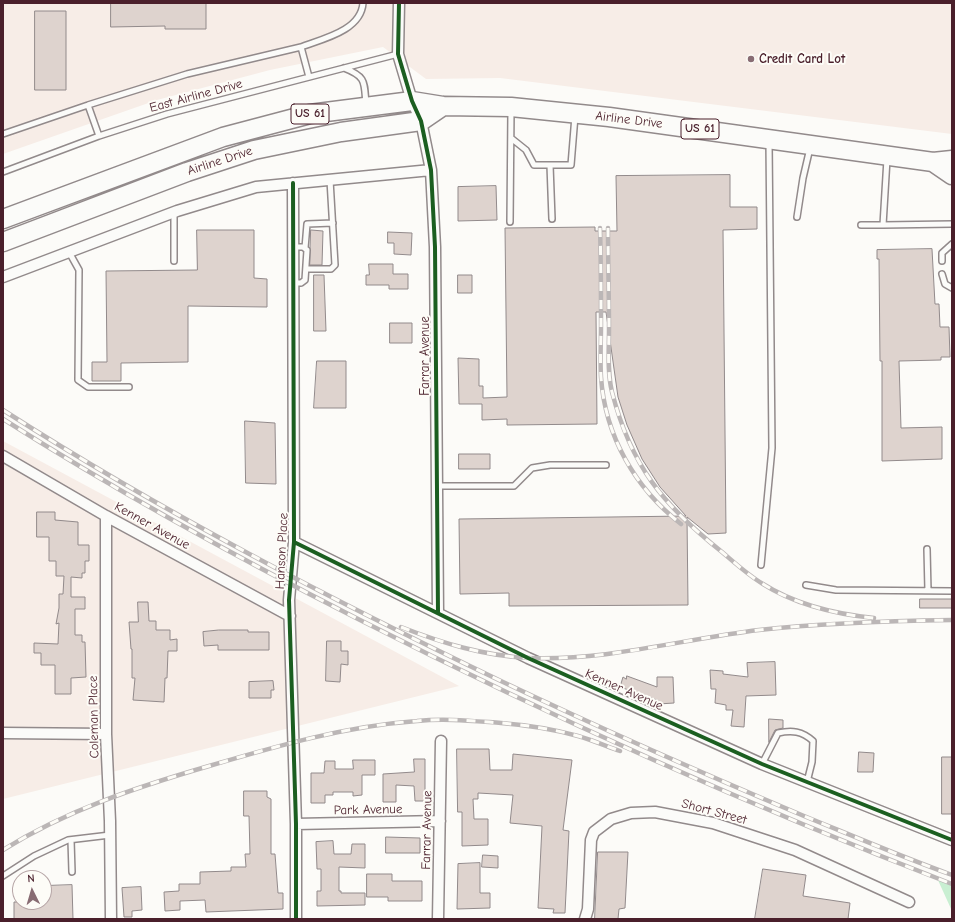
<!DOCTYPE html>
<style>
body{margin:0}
#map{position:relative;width:955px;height:922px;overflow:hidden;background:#fcfbf8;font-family:"Comic Neue",sans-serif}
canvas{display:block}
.frame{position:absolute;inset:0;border:4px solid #4a1f2b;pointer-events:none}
.north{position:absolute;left:12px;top:870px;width:40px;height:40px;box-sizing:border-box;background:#fdfcf7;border:1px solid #b5a4a5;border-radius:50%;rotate:355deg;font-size:11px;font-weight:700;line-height:16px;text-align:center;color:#4a1f2b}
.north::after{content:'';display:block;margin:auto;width:14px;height:18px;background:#886c73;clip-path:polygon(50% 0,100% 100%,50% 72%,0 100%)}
</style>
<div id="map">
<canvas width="955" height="922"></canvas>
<div class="frame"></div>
<div class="north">N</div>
</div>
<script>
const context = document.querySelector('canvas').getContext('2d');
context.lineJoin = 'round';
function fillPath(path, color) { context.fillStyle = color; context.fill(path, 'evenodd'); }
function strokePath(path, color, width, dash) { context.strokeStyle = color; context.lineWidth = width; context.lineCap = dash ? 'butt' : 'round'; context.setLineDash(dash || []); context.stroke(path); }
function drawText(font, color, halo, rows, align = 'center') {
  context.font = font + ' "Comic Neue",sans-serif'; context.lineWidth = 4; context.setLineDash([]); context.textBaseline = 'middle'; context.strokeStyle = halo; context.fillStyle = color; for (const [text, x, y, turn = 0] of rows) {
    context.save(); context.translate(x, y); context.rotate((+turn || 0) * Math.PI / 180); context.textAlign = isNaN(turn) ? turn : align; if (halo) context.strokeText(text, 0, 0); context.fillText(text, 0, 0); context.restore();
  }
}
const built = new Path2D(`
 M3,3H952V134L500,78L426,79L383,47L270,70L157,100L3,154Z
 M3,441L459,686L3,799Z`);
const green = new Path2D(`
 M937,878L952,883V911Z`);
const building = new Path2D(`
 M111,3H206V29H165V26L111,27Z
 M35,11H66V90H35Z
 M730,175V207H757V229L723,230L726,533L708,534L687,517L688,605L509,606V593L460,594L459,519L686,516L660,487L642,459L627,425L618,397L606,312H596L597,424L507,425V419L482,420V404H459L458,358L479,359V386H483V398L507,397L505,228L595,227V231H617L616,176Z
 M496,186L497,220L458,221V187Z
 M197,230H254V278L267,279V307L188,306V362L121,363V381H92V362H107L106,271L197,270Z
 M311,230L323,231L322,265H310Z
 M388,232L412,233L411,255L394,254V243H388Z
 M932,249L935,304H939L940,327H949L950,357H941V360L899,361L901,428L942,427V459L882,461V361H880L879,259H877V250Z
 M369,264H393V274H408V289H389V285H366V275H369Z
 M314,275H324L326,331H314Z
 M458,275H472V293H458Z
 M390,323H412V343H390Z
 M317,361H346V408H314Z
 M245,421L275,423L276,484L246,483Z
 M459,454H490V469H459Z
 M37,512H55V520L78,522V545H89V561H85V573H82V578L71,577V597H85V609H75V635H82V642H85L86,677L71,678V694H55V665H41V653H34V643L58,644L59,623L56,624L59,608V594H63L64,576H56V561H49V537H37Z
 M920,599H952V608H920Z
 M138,602H148L149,621H156V630H170V640L177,639V651H168L167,678H165L164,702L133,700L135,678H132V649H131L129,622H138Z
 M219,630H248V632H269V650H218V645L204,646L203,632Z
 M327,641H341V651H348V665L341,664L340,682L326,681Z
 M775,662L776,695L746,696L744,727L731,726L733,710H726V705L715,703L716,689H711L710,670L723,671V674L748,677L747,663Z
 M627,676L657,687V677H673L674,703L658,704L657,700L620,687L623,677L626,679Z
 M273,681L274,690H271V698H249V682Z
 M769,719L783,720V728L775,730L769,742Z
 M457,749H489L490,770H512L513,754L572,760L563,830L569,831L565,913H553L554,909L538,908L542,826L510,823L513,795L478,793V799H473L474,819H488V845L462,846V812H458Z
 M859,752L874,753L873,772H858Z
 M942,757H952V814H942Z
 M414,759H425V801H415L414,786L396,785V802H383V774L414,772Z
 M353,760H375V775H362V795L353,796V792H333V795H325V803H311V773H324L325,761H335V769H353Z
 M244,791H267V797L271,799V854H275L278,893H283V909L206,912L205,900L180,901V910L165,911L164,892L179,891V884H200V872L231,871V867H246L245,854H250L249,816H244Z
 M386,837L420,838V853H386Z
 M333,841L334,854H351L352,844H365V868L339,867V891H341V893H365V905L317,906V891H321V869H317L316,842Z
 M598,852H628L625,908L619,909L618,919H595Z
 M483,855L498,856V868L482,867Z
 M480,863V893H490V908L457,909L458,864Z
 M763,869L806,875L803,896L850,903L848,919H755Z
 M367,874H392V881H422V901H388V897H367Z
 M72,885L73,919H14V902H44V886Z
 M141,887L142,910L132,911V917H124L122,888Z`);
const lane = new Path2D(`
 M301,47C322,39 361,31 363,3
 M344,68C367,77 364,82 366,105
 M3,134L88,105
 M99,136L88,105L187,74L301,47L309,77
 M511,138L526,150L534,165H571L575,116
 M887,159L883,225L952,224
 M550,165L552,219
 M3,172L99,136L167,114L398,54
 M174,212V261
 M797,217L803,178L810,148
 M510,222L511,110
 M861,225H883
 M305,248L307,224L333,223
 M69,252L79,270L78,380L88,387H129
 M942,261V253L952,244
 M307,269H331L335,265L330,180
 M942,274L945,284L952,288
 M293,283H301L305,280L307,250L303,247H293
 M437,486H514L532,468L550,465H606
 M927,549L928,591
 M761,565L772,448L769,142
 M806,585L836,590L952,591
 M762,764L778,733C792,730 802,731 813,741L812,762L807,782
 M71,840L72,872
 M3,876L34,856L68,840L110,835`);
const street = new Path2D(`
 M399,3L398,54L412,101L421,121L431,170L435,247L438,613
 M293,183L294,542L289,600L296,824V919
 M3,277L177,211L256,187L431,170
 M3,456L106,516L290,616
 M106,516V734L110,821L111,919
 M294,542L528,658L762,764L952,840
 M3,733L106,734
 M296,824L440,821
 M438,919L441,741
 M585,919L588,909L591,840L594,832L611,819L631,813L655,812L713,823L795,850L909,902`);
const highway = new Path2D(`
 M933,162L952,175
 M3,219L223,137L310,114L412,101L443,106L511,107L609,117L933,162L952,160
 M3,242L187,172L254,150L341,132L421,121L443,106`);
const rail = new Path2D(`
 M600,228C601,260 601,293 601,325C601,342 600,360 601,377C605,436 635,488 681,524
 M608,228C608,262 609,295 609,328C609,349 607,372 612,392C631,466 663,505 722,552C735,563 748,575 763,584C796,605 835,614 874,618
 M3,410C162,512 332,600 503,682C602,729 702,773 804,816C853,836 902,857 952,875
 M3,419C118,492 238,558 360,620C553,718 750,806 952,884
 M401,627C442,643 484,656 529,658C607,661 683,639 759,630C823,623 888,621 952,620
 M3,850C67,810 137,787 209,766C277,746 346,726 417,721C445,718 473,721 501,723C526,725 553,729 578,736C592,740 606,746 620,751`);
const cycleway = new Path2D(`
 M399,3L398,54L412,101L421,121L431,170L435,247L438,613
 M293,183L294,542L289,600L296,824V919
 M294,542L528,658L762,764L952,840`);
const markers = [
 [751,59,4,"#886c73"]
];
const shields = [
 [310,114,38],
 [700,129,38]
];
const shieldNames = [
 ["US 61",310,114],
 ["US 61",700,129]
];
const poiNames = [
 ["Credit Card Lot",759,59]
];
const streetNames = [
 ["East Airline Drive",196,96,-15],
 ["Airline Drive",629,120,7],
 ["Airline Drive",220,161,-18],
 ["Farrar Avenue",425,356,-90],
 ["Kenner Avenue",152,526,29],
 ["Hanson Place",282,551,-87],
 ["Kenner Avenue",624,690,24],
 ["Coleman Place",94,717,-91],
 ["Park Avenue",368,810,-1],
 ["Short Street",714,812,15],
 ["Farrar Avenue",427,830,-89]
];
fillPath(built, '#f7ede7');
fillPath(green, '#c9efd2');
fillPath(building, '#ded3ce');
strokePath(building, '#928a8b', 1);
strokePath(lane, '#928a8b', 8);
strokePath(street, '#928a8b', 13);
strokePath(highway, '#928a8b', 21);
strokePath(lane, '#fbfbf9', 5);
strokePath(street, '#fbfbf9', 10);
strokePath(highway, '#fbfbf9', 18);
strokePath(rail, '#bbb6b6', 4.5);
strokePath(rail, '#fdfcf7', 3, [9]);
strokePath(cycleway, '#1b5e20', 4);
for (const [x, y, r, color] of markers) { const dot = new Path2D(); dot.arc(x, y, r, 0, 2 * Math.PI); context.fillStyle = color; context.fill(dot); strokePath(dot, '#fdfcf7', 1.5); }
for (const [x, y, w] of shields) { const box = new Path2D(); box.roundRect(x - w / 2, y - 10, w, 20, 3); context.fillStyle = '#fdfcf7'; context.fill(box); strokePath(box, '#4a1f2b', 1); }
drawText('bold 12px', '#4a1f2b', null, shieldNames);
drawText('bold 13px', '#4a1f2b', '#fdfcf7', poiNames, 'left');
drawText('13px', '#4a1f2b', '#fdfcf7', streetNames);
</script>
